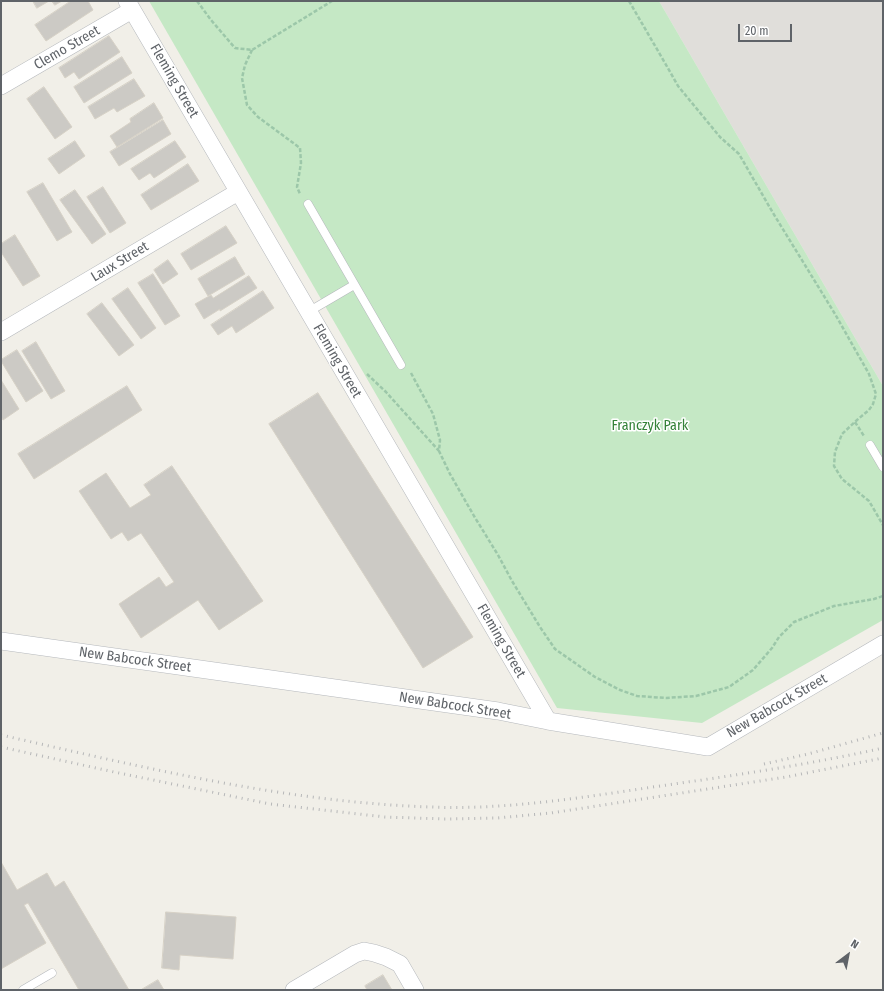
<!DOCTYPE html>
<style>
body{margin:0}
#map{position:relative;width:884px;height:991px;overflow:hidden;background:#f1efe8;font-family:"Fira Sans Condensed",sans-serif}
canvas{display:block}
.frame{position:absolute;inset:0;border:2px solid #5f6368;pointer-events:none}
.north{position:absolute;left:828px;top:935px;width:40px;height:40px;-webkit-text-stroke:3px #fff;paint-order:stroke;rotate:32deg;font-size:11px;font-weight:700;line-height:16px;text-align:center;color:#5f6368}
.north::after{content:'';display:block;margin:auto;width:14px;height:18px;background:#5f6368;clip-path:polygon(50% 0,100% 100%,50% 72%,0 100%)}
.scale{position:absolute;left:738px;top:24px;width:54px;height:18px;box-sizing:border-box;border:2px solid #5f6368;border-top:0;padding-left:5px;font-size:12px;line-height:14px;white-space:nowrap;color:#5f6368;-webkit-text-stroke:3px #fff;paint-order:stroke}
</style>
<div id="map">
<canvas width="884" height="991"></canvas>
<div class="frame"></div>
<div class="north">N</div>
<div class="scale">20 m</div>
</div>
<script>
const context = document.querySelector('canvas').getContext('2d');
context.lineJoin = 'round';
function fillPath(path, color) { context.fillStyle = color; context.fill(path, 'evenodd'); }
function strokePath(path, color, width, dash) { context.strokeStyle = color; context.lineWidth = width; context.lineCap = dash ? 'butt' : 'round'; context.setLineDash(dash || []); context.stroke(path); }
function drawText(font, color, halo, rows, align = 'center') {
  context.font = font + ' "Fira Sans Condensed",sans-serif'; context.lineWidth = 3; context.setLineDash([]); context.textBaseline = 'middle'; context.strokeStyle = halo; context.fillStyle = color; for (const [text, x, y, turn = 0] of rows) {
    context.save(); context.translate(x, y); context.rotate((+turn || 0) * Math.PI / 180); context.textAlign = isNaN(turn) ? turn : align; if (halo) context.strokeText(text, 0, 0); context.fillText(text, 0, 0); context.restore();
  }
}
const industrial = new Path2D(`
 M659,1H883V386Z`);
const green = new Path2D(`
 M149,1H659L883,386V620L702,723L557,708Z`);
const building = new Path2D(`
 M33,1H49L37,8Z
 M52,1H62L55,5Z
 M71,1H88L93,10L46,41L35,25Z
 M109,36L120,52L79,79L74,72L65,78L59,68Z
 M122,57L132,73L84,103L74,87Z
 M134,79L145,96L117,112L114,108L95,119L88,107Z
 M44,87L72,127L55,139L27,99Z
 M154,103L163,118L117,147L110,136L131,122L130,119Z
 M163,120L171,134L119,166L110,152Z
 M75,141L85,156L59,174L48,159Z
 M175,141L186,157L154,178L150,173L139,180L131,169Z
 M188,164L199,181L151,210L141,195Z
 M43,183L72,232L57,241L27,192Z
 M103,187L126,223L110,233L87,197Z
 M75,190L106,234L92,244L60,200Z
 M226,226L237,243L191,270L181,254Z
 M15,235L40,276L23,286L1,252V244Z
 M235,257L245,274L208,296L198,279Z
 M168,260L178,274L163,284L154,270Z
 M153,274L180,316L165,325L138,283Z
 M249,276L257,288L220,311V309L204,319L195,304L211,295L213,298Z
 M128,288L156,328L141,339L112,299Z
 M263,291L274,308L236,333L232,326L218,335L211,325Z
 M102,303L134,345L119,356L87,314Z
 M36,342L65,391L51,399L22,351Z
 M17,350L43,391L26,402L1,361V360Z
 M1,380L19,409L3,420L1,417Z
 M127,386L142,410L34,479L18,454Z
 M318,393L473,637L423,668L269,424Z
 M172,466L263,601L219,630L198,600L141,638L119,604L159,577L166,587L174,582L141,533L128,541L122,532L111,539L79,491L106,473L130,508L151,495L144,485Z
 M1,862L17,890L47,873L55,887L64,881L129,990H79L28,903L24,905L46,943L1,969Z
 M166,912L236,917L233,959L180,955L179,970L162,968Z
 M383,975L392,990H367L365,986Z
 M158,980L164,990H141Z`);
const path = new Path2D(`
 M197,1L211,20L235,48L252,50L332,1
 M629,1L665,63L678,86L720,137L739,154L773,213L835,314L869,374L876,394L873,404L869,410L857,420L842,434L835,452L834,466L842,479L869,501L883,525
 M252,50L245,65L242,78L247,105L258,117L300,148L301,163L297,187L300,194
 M411,373L433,414L440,440L439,451L450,474L474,516L498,555L512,581L540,627L555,649L595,677L620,690L637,696L666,698L696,696L729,687L753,670L772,648L779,637L794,622L834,606L874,599L883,596
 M367,374L386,392L439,451
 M855,422L864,436`);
const service = new Path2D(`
 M308,204L401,365
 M308,312L354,285
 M870,445L883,467
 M23,990L52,973`);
const minor = new Path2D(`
 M127,1L548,721
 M1,86L132,10
 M1,332L238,192
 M1,641L498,711L548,721L708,747L883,644
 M294,990L355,954L364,951L374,953L386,957L400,964L415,990`);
const rail = new Path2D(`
 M1,735C142,767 284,802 430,807C505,810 579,798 653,787C730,776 807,765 883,748
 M1,747L114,772L270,804L385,817L445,819L497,818L551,813L786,777L883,758
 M764,764L808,754L883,733`);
const streetNames = [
 ["Clemo Street",67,48,-30],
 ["Fleming Street",174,81,60],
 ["Laux Street",120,262,-31],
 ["Fleming Street",337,361,60],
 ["Fleming Street",501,641,60],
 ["New Babcock Street",135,660,8],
 ["New Babcock Street",455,706,9],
 ["New Babcock Street",777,706,-30]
];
const parkNames = [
 ["Franczyk Park",650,426]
];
fillPath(industrial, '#e0deda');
fillPath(green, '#c5e8c5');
fillPath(building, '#cccac5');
strokePath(building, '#d6d1c6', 1);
strokePath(service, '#b5b8bc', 9);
strokePath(minor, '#b5b8bc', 18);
strokePath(path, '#9cc7a9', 2.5, [4, 2]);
strokePath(service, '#fff', 8);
strokePath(minor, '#fff', 17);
strokePath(rail, '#b6b7b8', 3, [1, 5]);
drawText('14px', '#5f6368', '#fff', streetNames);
drawText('14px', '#348238', '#fff', parkNames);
</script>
